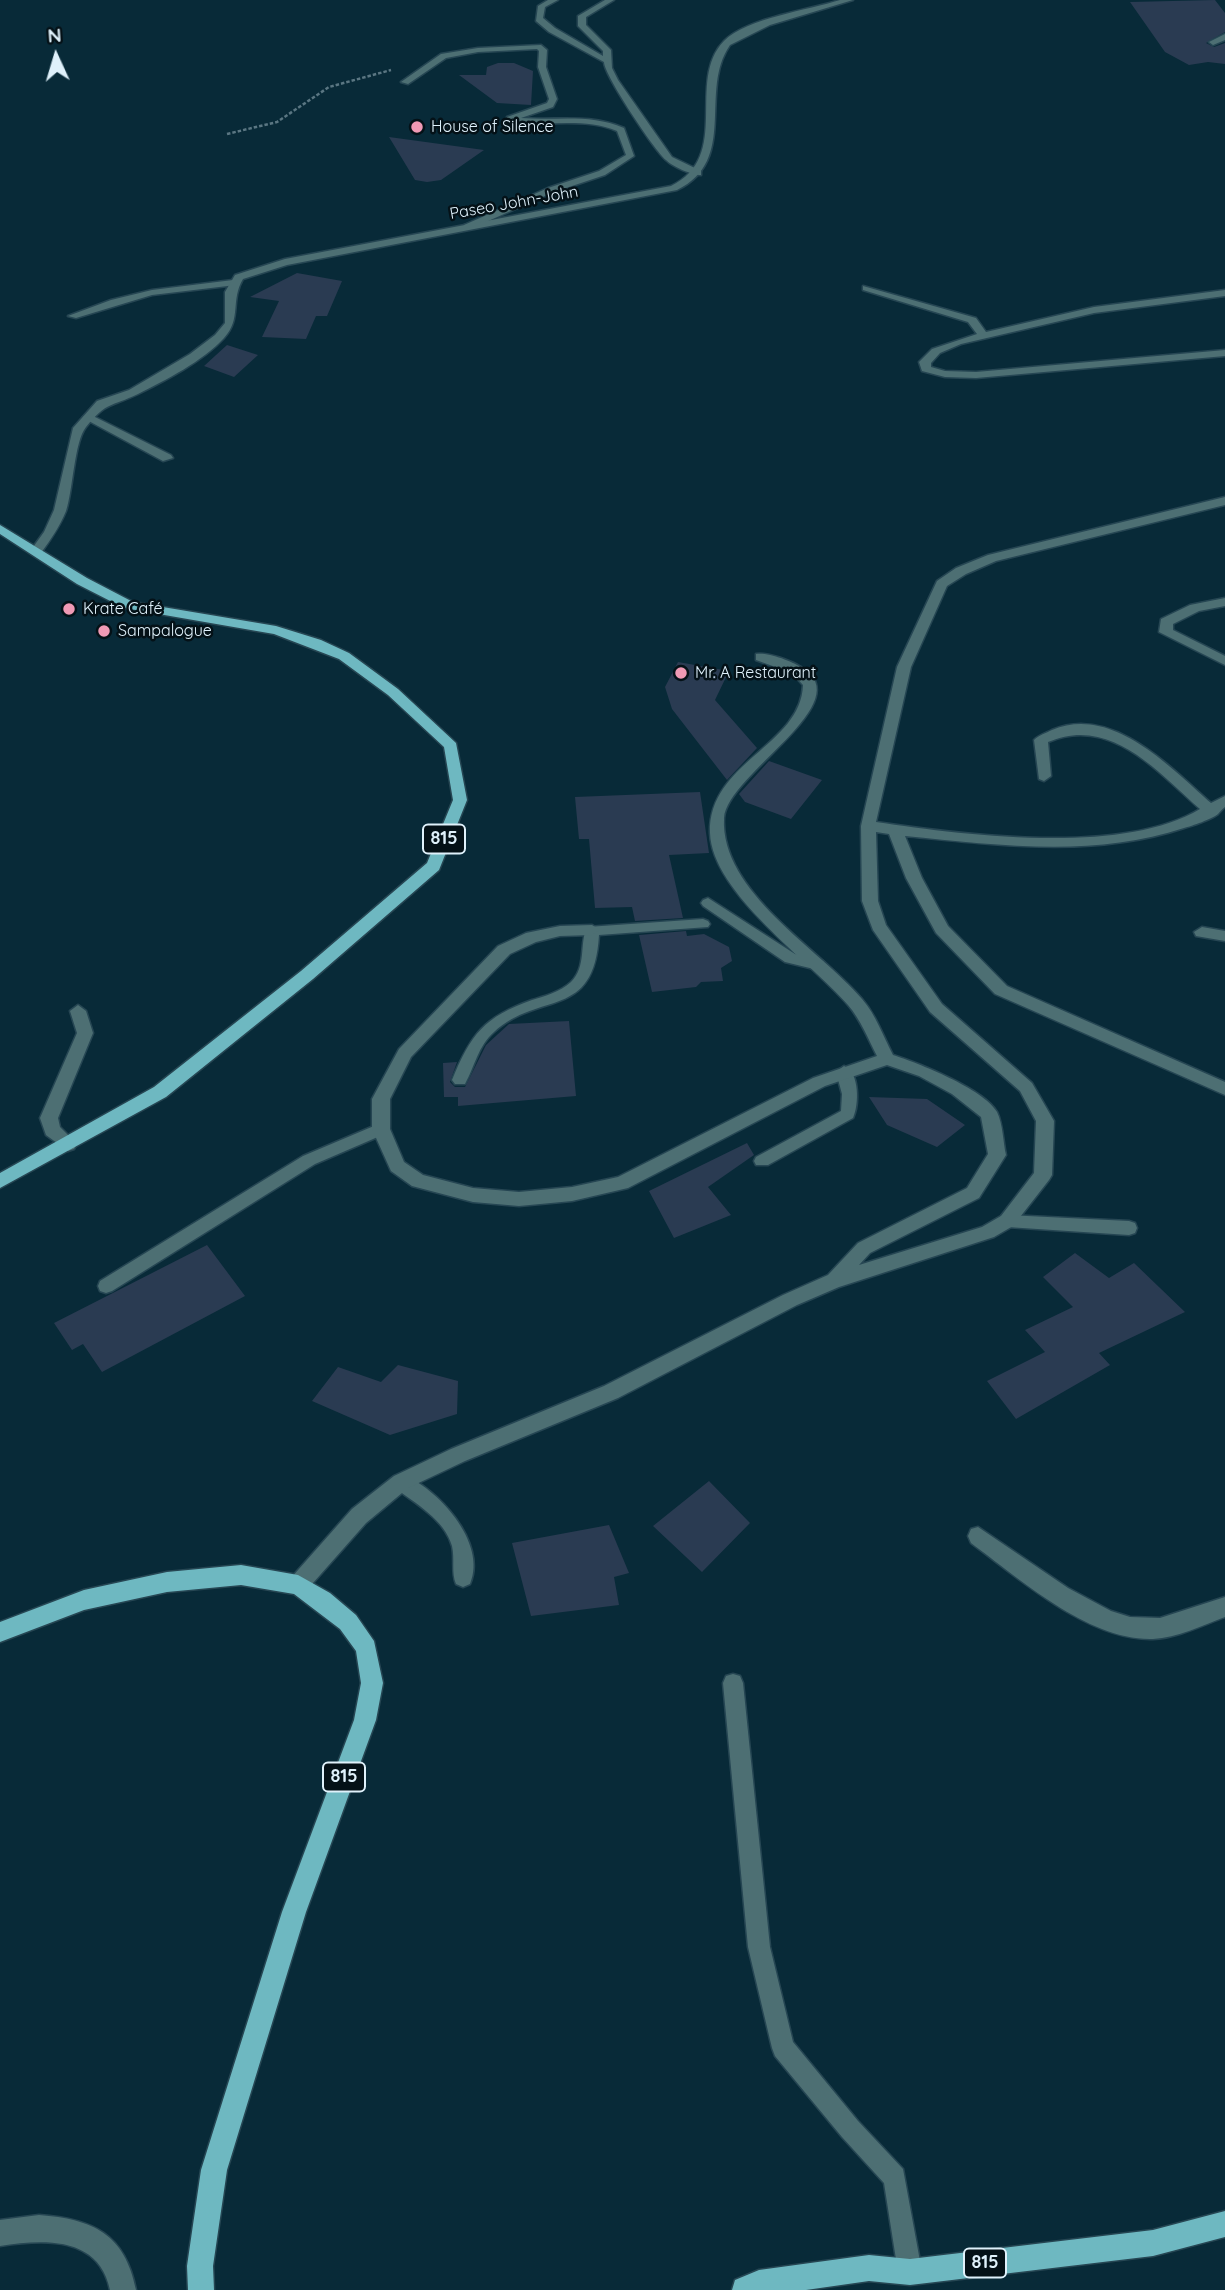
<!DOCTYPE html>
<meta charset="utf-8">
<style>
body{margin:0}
#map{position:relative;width:1225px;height:2290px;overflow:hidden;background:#082a38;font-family:Quicksand,sans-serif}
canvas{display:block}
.north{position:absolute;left:21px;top:21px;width:70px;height:70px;-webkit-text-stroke:5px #041117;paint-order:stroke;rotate:356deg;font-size:19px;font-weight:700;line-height:28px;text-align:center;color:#dff1fb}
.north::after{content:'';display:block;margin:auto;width:24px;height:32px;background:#dff1fb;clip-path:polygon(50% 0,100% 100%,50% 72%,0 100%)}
</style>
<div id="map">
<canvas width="1225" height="2290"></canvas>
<div class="north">N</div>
</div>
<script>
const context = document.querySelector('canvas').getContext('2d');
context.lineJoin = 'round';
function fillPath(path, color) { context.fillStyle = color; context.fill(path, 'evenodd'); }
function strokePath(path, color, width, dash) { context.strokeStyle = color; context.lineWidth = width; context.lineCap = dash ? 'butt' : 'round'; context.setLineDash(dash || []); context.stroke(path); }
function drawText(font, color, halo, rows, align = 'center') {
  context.font = font + ' Quicksand,sans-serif'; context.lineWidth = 5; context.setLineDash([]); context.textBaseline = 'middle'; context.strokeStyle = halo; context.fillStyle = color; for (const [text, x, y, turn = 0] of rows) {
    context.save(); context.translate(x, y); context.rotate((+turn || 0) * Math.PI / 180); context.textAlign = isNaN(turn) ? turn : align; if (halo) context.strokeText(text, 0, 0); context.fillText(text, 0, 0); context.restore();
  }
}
const building = new Path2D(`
 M1215,0L1225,13V32L1206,43L1214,47L1225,43V64L1208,62L1189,65L1165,52L1130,2Z
 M498,63H514L533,71L531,105L497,103L459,75H486L487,67Z
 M389,137L484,150L441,180L427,182L415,180Z
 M297,273L342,281L327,316H316L306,339L262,337L279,301L250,297Z
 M227,345L258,355L234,377L204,366Z
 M678,662L729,671L715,700L757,748L727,780L672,709L665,687Z
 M769,761L822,780L791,819L745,802L739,794Z
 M700,792L709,853L669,855L683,918L635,921L632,907L595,908L589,839H579L575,797Z
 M686,931L687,936L704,934L729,947L732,961L721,968L723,981L701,982L696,987L652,992L639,935Z
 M569,1021L576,1096L458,1106V1097H444L443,1063L457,1062L450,1082L455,1087H465L486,1045L509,1024Z
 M869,1097L927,1099L965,1125L937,1147L887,1125Z
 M747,1143L754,1155L708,1187L731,1215L674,1238L649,1191Z
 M207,1245L245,1296L102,1372L83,1344L72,1350L54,1323Z
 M1075,1253L1109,1278L1134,1263L1185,1312L1099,1353L1110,1365L1016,1419L987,1381L1045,1352L1025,1330L1073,1307L1043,1277Z
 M398,1365L458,1381L457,1414L390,1435L312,1401L338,1367L381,1382Z
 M709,1481L750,1523L702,1572L653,1526Z
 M609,1525L629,1573L614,1577L619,1605L531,1616L512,1543Z`);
const path = new Path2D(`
 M227,134L277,122L329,87L391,70`);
const service = new Path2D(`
 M548,0H558L545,7L543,18L555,28L603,56V51L578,26V16L605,0H614L586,17V25L611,50L612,68L618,80L672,157L701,171V175C692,175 673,167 666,160C655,151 604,75 604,62L549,32L536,21L538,6Z
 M541,45L547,50L546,67L557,99L553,107L521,118C557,121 589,113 624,128L634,156L605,175L554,192L470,229H464V225L548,188L599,171L626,155L617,131C582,116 544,128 507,121V117L547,103L549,99L538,67L539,51L537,49L478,52L446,58L408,84L401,82L441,54L478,48Z
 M233,280L238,283L236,285L152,295L76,318L68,316L111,300L152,290Z
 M708,898L795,954L823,961L825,965L818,970L785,962L703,906L701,903L703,900Z
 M703,919L708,921L710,924L708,927L599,935C594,1021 540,990 494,1032C478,1046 475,1066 465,1084H455L452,1080C471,1034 484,1017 532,1000C545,996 560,992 571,982C587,966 579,944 587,927Z
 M844,1066C860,1072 859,1105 853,1118L768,1165H756L754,1161L756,1157L841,1111L842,1094L836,1072Z
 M381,1123L389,1129L387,1133L315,1164L112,1291L106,1293L100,1291L98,1286L100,1281L303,1156Z
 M1007,1215L1129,1221L1135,1223L1137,1228L1135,1233L1129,1235L1007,1227L1001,1226L999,1221L1001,1216Z
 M401,1474C437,1487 488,1543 470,1584L463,1587L456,1584C451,1573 455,1559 452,1546C445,1520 415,1503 395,1488L392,1482L395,1476Z
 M733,1674L740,1676L743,1683L770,1947L793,2042L858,2121L903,2169L922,2272L919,2281L910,2284L901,2281L898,2272L884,2183L842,2137L775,2056L772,2048L748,1947L723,1683L726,1676Z`);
const minor = new Path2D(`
 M1225,34V40L1213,45L1209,42Z
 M863,286L976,318L986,332L1094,307L1225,290V296L1094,313L961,344L940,353L931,363V367L945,371L976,372L1225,350V356L976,378L945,377L922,371L919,362L932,349L977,334L968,322L863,290Z
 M89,414L171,455L173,458L163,461L85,419L83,417Z
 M1225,497V505L996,561L966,574L947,586L911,667L876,822C964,835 1122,856 1200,809C1157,771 1110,715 1048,742L1051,776L1044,781L1039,779L1034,740C1039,735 1046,733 1052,730C1112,704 1171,768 1211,803L1225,796V807C1222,809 1220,812 1218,814C1212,819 1192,826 1184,828C1094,858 997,845 905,836L922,878L948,926L1007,986L1225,1082V1095L995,994L936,933L906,878L889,834L876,832L878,901L886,925L942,1004L1032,1083L1054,1121L1052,1175L1049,1180L1013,1226L994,1237L839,1287L797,1305L618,1398L465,1461L408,1488L366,1523L305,1592L298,1595L291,1592L287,1585L291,1578L352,1509L394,1476L451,1449L604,1386L783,1295L828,1275L858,1243L967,1188L988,1154L981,1117L952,1094L919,1076L887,1065L825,1086L628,1188L572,1201L519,1206L473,1202L412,1186L391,1171L372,1129V1099L399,1049L498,946L526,933L560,926L592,925L600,930L592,935L560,936L536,942L510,954L411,1057L390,1099V1129L404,1162L423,1175L473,1188L519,1192L572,1187L618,1177L813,1078L877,1056C868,1039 861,1020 848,1005C810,961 712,893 710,833C708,762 801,746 803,685L792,673L756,660V654C768,652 791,661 801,667C862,702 727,774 724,818C720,892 820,949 862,999C876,1015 883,1036 893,1055C918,1063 984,1089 997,1112C1003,1124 1003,1142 1006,1155L979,1198L870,1253L859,1265L982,1227L1001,1216L1034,1173L1036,1121L1020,1091L930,1012L873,930L862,901L861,826L897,667L937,581L956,568L988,555Z
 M1225,598V606L1199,611L1173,624V630L1225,656V665L1159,632L1161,619L1190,605Z
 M1202,927L1225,931V941L1196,936L1194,932Z
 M78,1005L86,1011L93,1033L58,1118L60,1127L77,1144L74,1149L68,1151L46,1135L40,1118L77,1033L70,1011Z
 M978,1527L1068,1588L1111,1611L1130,1617L1160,1618L1225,1597V1617C1203,1625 1177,1638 1153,1639C1089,1641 1020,1579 971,1543L968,1536L971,1529Z
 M39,2215C93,2219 125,2234 136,2290H110C99,2236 44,2239 0,2246V2220Z`);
const tertiary = new Path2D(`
 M840,0H853L770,25L730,45C698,91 739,160 677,190L287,265L243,279C230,301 242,318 224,338C203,361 166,380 138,394C111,407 107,401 86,427C74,442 73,491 66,511C60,526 51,539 41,553L31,550L44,532L54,510L73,428L97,401L129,390L190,354L215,335L225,323V292L235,275L285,259L671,186C733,156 685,81 724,41C747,18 809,10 840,0Z`);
const primary = new Path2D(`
 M0,525L87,578L133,602L276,626L321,640L349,653L398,689L456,743L467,800L439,870L313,979L166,1097L0,1188V1173L154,1087L301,971L427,863L453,800L444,747L388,695L339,659L274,634L124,608L77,584L0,534Z
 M241,1565L298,1575L330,1593L356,1615L374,1641L383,1683L376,1720L306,1912L227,2170L213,2266L214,2290H188L187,2266L201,2170L282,1912L354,1720L361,1683L356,1651L340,1629L294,1594L241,1585L167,1592L84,1610L0,1642V1622L84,1590L167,1572Z
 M1225,2211V2237L1153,2256L910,2285L869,2281L806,2290H732L735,2280L759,2270L869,2255L910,2259L1153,2230Z`);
const markers = [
 [417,127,7,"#f09ab5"],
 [69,609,7,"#f09ab5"],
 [104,631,7,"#f09ab5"],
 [681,673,7,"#f09ab5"]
];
const farPoinames = [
 ["House of Silence",431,127],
 ["Krate Café",83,609],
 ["Sampalogue",118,631],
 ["Mr. A Restaurant",695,673]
];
const farStreetnames = [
 ["Paseo John-John",514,203,-10]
];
const shields = [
 [444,839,42],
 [344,1777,42],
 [985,2263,42]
];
const shieldNames = [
 ["815",444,839],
 ["815",344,1777],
 ["815",985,2263]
];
fillPath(building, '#2a3b52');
strokePath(service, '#264653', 3);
strokePath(minor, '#264653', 3);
strokePath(tertiary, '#264653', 3);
strokePath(primary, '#264653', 3);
strokePath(path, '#5a7682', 2.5, [3.5, 2]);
fillPath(service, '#4d6f73');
fillPath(minor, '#4d6f73');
fillPath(tertiary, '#4d6f73');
fillPath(primary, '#6eb8c1');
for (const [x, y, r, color] of markers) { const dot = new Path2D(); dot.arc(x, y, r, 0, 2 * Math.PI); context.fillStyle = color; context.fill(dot); strokePath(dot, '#041117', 2.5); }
drawText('16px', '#dff1fb', '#041117', farPoinames, 'left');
drawText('16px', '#dff1fb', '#041117', farStreetnames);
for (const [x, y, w] of shields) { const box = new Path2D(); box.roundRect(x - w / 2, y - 14.5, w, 29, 5); context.fillStyle = '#041117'; context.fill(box); strokePath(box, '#dff1fb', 2); }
drawText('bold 18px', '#dff1fb', null, shieldNames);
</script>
